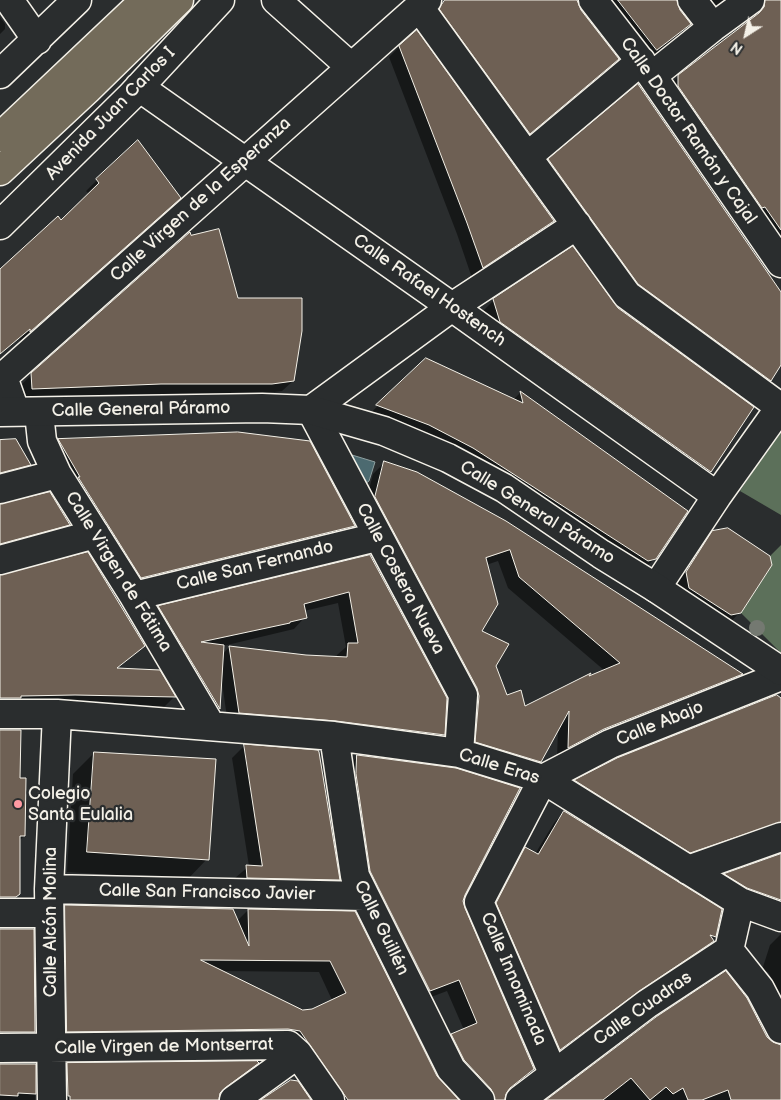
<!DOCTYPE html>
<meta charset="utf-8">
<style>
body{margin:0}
#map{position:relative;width:781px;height:1100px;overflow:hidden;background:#2a2d2e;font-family:"Balsamiq Sans",sans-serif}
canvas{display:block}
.north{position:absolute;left:721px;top:10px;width:50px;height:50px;-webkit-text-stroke:4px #2a2d2e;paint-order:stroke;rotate:215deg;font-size:14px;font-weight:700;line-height:20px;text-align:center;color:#f4f1e8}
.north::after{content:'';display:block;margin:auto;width:18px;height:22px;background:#f4f1e8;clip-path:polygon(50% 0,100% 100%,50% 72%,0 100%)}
</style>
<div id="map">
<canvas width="781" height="1100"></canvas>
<div class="north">N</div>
</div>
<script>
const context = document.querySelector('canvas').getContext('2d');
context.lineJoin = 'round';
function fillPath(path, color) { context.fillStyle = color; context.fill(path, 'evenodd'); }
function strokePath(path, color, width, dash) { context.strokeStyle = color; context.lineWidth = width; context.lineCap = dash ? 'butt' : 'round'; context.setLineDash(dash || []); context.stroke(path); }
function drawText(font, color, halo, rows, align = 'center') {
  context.font = font + ' "Balsamiq Sans",sans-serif'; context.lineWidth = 4.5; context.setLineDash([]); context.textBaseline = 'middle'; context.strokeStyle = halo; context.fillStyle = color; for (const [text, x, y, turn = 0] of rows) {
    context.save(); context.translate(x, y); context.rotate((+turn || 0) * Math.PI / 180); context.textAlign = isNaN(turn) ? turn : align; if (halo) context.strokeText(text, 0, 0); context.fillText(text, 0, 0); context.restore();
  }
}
const green = new Path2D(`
 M781,429V515L740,491Z
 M781,539V653L741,613L772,565L770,556L781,545Z`);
const water = new Path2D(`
 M352,455L375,462L369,481L365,484L350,457Z`);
const shadow = new Path2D(`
 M445,0H576L580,10L617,59L602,75L514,149L427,18Z
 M590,0H732L700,20L682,1L676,0L679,10L690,24L674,40L640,65Z
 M733,0H781V268L663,92L679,76L749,22L750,14Z
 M0,17L5,24V29L0,34Z
 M400,46L553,221L542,231L472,278L457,234L389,57Z
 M549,160L781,294V363L770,380L755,395L623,299L534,175Z
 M97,180L169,208L20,341L19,338L0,354V271L61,221L89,194L86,191Z
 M190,237L237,299L293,381L282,391L260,394H150L22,399L21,385L32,374Z
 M494,300L617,309L752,407L710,471L692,489L476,318Z
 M426,360L513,400L520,393L687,511L655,558L637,577L455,465L360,423Z
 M59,440L354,526L343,536L130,588L49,451Z
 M0,441L29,465L18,476L0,481Z
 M384,463L741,674L730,685L557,759L558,729L540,761L529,773L464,753L468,708L364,509L373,474ZM498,561L508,588L605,671L524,707L507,697L480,631L486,565Z
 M0,505L69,524L57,536L0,552Z
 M713,533L740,612L724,629L670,589L696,549Z
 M370,556L443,735L432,746L228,724L222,683L218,709L208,719L148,619L159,607ZM338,603L346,647L337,655V658L306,656L229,647L223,654V646L294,629L305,617L304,611Z
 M0,576L144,645L117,669L174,697L163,708L11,707L0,709Z
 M781,699V838L678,864L564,792L575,781L617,759Z
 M0,731L19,779L24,836L19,841L18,894L3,908H0Z
 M244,746L317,752L339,879L327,892L235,889V878L249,866L232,758Z
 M94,753L207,859L187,880L67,872L73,774Z
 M358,756L464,894L462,902L533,1069L521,1081L504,1094V1100H479L440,1047L452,1035L464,1030L447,991L418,1002L359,883L346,768Z
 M564,812L715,936L712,939L713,941L702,951L626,1002L549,1059L486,914L515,859L525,849L535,854L554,823Z
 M781,855V918L714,886L725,875Z
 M66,906L237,921L248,910L354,913L436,1077L457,1100H330L289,1042L56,1043L54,918ZM221,971L319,972L332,1000L312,1010L303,1011Z
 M0,930L34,1031L23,1043H0Z
 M781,934V996L768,972L762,970L770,945Z
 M766,1037L772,1043L781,1046V1100H548Z
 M257,1063L246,1074L218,1094L217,1100H56V1076L68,1064Z
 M0,1064L35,1065V1100H0Z`);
const building = new Path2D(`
 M445,0H577L581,10L619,59L530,134L439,9Z
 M618,0H677L680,10L691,24L657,50Z
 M765,0H781V230L765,207L762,208L678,86V75L759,13L764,7Z
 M417,30L554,221L483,268L467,223L399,46Z
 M638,84L781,292V365L771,381L638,284L548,159Z
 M138,140L181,198L30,332V329L0,354V269L58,216L61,220L99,183L96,179Z
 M219,229L238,298H302V331L294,381L272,384H161L32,389L31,373L190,232L191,235Z
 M573,246L618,308L754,407L711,472L500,322L493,299Z
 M426,358L523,403L520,391L688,511L656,559L648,561L473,448L429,425L376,405Z
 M238,432L310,441L355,526L141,578L78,477H80L58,439Z
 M16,439L31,465L0,473V440Z
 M384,461L417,472L506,521L743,674L604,729L568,748L569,711L541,762L475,742L479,696L477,688L375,497ZM510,550L519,577L620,663L589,676L591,673L525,706L521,690L507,695L496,666L509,644L482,631L498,604L486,558Z
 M50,492L70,525L0,544V504Z
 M728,528L770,556L772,565L741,613L731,615L689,588L686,572L712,531Z
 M88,552L145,646L117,668L160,670L176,697L75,695L21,696V698H0V575Z
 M370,555L447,698L445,735L336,721L239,713L229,646L306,655L347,657L348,643H358L349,592L304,604L307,618L290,622V623L201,642L224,645L220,709L158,606Z
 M777,695L781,698V822L690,853L574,780L617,758Z
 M0,730H21L20,778H26L25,836H20V894L16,897H0Z
 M244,744L318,750L319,752L340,880L247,878L246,865L262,866Z
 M94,752L216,759L209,860L87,852Z
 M357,755L456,768L520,788L465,895L463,901L465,908L534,1069L510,1088L506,1094L505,1100H495L491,1089L464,1060L451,1034L477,1023L459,980L430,991L370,871L356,774Z
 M564,811L722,909L716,937L710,935L714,941L638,992L560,1050L496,903L525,847L538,854Z
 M781,854V900L747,888L724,874Z
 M65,905L233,909L249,946L248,909L355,911L437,1076L459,1100H348L300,1031L288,1029L67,1032ZM201,960L330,961L346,993L312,1009L303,1010Z
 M0,929H34L35,1032H0Z
 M726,971L747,998L767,1037L773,1042L781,1045V1100H731L728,1090L702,1100H688L683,1088L673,1094L666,1087L650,1100L631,1078L603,1100H546L656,1017Z
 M257,1061L259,1063L225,1088L220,1093L219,1100H70V1096H68L67,1063Z
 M0,1064H36V1094L18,1093V1096L0,1095Z
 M291,1080L298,1081L311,1100H261Z`);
const minor = new Path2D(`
 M9,0L37,40
 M276,0L351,67
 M593,0L652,76L781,263
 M692,0L713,27
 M419,7L627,295L780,407
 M0,74L77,0
 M652,76L713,27L750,0
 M139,87L452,307L717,496
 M528,156L641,61
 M0,225L131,96L220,0
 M15,411L3,377L427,0
 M39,413L42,441L57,474L134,596L211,726
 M0,489L57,474
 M0,560L95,534
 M656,588L717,496L781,406
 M134,596L377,537
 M0,714H57L334,736L459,753L543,779L740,902L781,917
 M334,736L355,876L451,1069L480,1100
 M459,753L463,695L311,410L452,307L577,225
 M543,779L479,902L553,1073
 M543,779L610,744L781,676
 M688,870L781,837
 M49,889L364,896
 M0,913H49
 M729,950L760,989L781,1029
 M0,1048L288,1045L298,1054L330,1100
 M52,1100L49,889L57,714
 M234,1100L298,1054
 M520,1100L647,1004L729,950L740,902`);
const tertiary = new Path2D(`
 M0,412L262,408L311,410L384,431L448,458L504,488L601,554L656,588L781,671`);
const primary = new Path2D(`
 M0,137L145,0
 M0,171L88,89L179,0`);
const trees = [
 [757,628]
];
const markers = [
 [18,804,5,"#ff9aa2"]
];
const streetNames = [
 ["Avenida Juan Carlos I",111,114,-46],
 ["Calle Doctor Ramón y Cajal",688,131,55],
 ["Calle Virgen de la Esperanza",201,200,-42],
 ["Calle Rafael Hostench",429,291,35],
 ["Calle General Páramo",141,410,-1],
 ["Calle General Páramo",537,513,32],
 ["Calle San Fernando",255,566,-14],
 ["Calle Virgen de Fátima",118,572,58],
 ["Calle Costera Nueva",400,579,62],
 ["Calle Abajo",660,724,-22],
 ["Calle Eras",499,767,17],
 ["Calle San Francisco Javier",207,893,1],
 ["Calle Alcón Molina",51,922,-90],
 ["Calle Guillén",381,928,64],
 ["Calle Innominada",513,979,67],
 ["Calle Cuadras",643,1009,-35],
 ["Calle Virgen de Montserrat",164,1047,-1]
];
const poiNames = [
 ["Colegio",28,794],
 ["Santa Eulalia",28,815]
];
fillPath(green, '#5c705a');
fillPath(water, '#4c6a70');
strokePath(water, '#8fa0a0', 1);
fillPath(shadow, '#0007');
fillPath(building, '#6e6054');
strokePath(building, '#f4f1e8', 1);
strokePath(minor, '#f4f1e8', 31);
strokePath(tertiary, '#f4f1e8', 31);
strokePath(primary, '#f4f1e8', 31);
strokePath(minor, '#2a2d2e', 28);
strokePath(tertiary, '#2a2d2e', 28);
strokePath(primary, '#736b5a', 28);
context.fillStyle = '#747971';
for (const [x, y] of trees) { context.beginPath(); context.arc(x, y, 8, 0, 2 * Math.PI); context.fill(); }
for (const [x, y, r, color] of markers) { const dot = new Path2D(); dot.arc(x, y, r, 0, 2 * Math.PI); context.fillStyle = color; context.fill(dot); strokePath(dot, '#2a2d2e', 2); }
drawText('18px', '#f4f1e8', '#2a2d2e', streetNames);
drawText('18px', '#f4f1e8', '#2a2d2e', poiNames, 'left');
</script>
